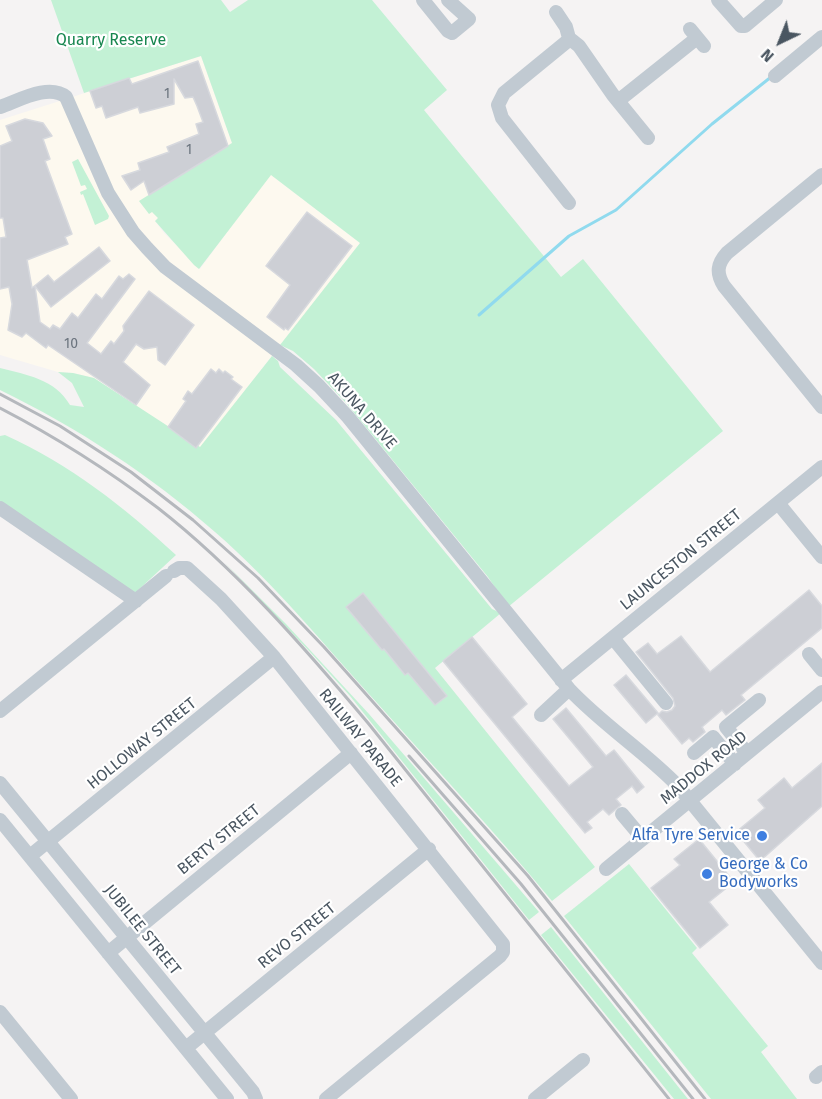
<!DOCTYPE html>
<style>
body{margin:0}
#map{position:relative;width:822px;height:1099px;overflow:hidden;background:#f5f3f3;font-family:"Fira Sans",sans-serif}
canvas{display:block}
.north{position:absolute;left:750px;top:12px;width:60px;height:60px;-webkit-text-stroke:4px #fff;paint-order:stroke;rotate:223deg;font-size:16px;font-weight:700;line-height:24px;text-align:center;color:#4a5661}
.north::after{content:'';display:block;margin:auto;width:21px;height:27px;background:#4a5661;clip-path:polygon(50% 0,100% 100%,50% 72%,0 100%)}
</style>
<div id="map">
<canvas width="822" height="1099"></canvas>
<div class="north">N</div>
</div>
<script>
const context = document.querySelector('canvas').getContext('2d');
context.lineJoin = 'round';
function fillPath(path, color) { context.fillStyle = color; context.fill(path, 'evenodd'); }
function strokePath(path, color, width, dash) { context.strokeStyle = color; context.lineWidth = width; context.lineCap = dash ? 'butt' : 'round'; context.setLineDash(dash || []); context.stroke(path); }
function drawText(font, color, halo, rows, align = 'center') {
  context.font = font + ' "Fira Sans",sans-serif'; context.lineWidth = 4.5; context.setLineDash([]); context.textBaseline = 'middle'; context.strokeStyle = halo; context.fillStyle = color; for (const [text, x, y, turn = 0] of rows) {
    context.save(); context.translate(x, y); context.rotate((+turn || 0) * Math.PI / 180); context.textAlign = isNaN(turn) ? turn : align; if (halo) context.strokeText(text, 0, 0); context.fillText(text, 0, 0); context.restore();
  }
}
const commercial = new Path2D(`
 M201,56L232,143L140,201L149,213L152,211L158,218L155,221L164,233L200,269L270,174L360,243L200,448L94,378L73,373L58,372L0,355V120Z`);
const green = new Path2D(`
 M51,0H221L230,12L248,0H372L447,90L424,110L561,277L583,259L723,431L508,607L488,577L346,403L314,369L293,351L280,345L360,243L271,175L199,269L194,265L155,221L158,218L152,212L149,214L139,201L232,143L201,56L84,93Z
 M78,159L109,216L108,219L95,225L83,194L81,195L80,192L87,189L85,185L81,186L72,162Z
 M272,356L278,361L280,367L336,420L492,609L501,613L435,668L595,867L552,901C496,833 436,769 378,704C325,646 275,584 215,532C150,475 78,428 0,390V368C27,375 55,379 70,405L84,407L72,383L58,372L73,373L94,378L200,447Z
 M5,435C71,465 123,506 176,555L135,593L0,501V436Z
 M224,562L286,624L369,714L539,912L529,920L350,696L310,652Z
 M629,864L697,948L692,953L768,1046L761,1052L797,1099H711L564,916Z
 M551,927L688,1099H674L541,935Z`);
const stream = new Path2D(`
 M479,315L569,236L616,210L712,124L771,77`);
const building = new Path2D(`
 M198,61L228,146L149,195L144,181L131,190L122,176L140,170L138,163L169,152L167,147L199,134L196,124L203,122L197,106L193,97L185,98L174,79V104L140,113L138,107L106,118L102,106L96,108L90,91L129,78L132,84Z
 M25,119L43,123L52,136L43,139L50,159L45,161L72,234L65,237L68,244L27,260L32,288L48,275L54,282L99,247L110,261L51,307L35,286L40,322L50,329L53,325L60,329L72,313L78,318L96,294L102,299L119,276L123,279L129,274L135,279L87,343L101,354L111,341L114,344L124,331L123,326L149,291L194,325L165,365L158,360L157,347L144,349L136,344L123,362L150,385L136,405L48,345L46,348L26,333L22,337L8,330L12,304L9,287L0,289V238L6,237L3,218H0V146L12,141L6,126Z
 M307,212L352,246L288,330L285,328L284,330L267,317L290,285L266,266Z
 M211,369L216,373L219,369L223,373L225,371L233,377L231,379L242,387L196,448L168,427L186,401L183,399L188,391L192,394Z
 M809,590L822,606V628L741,695L745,700L726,715L722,710L702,727L705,732L693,742L689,738L682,744L658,715L662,711L667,712L672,710L675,706L673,698L636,652L648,643L657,654L681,636L710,672Z
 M363,593L447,696L435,705L408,673L405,675L384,649L382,650L346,607Z
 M472,637L527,704L512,717L569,786L593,767L553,719L566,708L606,756L614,750L644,787L637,793L632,786L616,799L621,805L609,815L603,809L587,822L592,828L585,833L443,661Z
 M626,675L658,713L646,723L614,685Z
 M822,763V806L760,861L736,832L765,808L758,800L784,778L792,788Z
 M699,839L734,882L709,902L728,925L700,948L651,888L680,865L674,859Z`);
const minor = new Path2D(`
 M423,0L448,31L452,33L469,19L448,0
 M718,0L741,26H745L776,0
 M556,12L566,27L569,38L579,46L613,95L648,138
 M690,29L704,46
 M775,76L822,37
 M618,101L697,38
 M0,107C18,101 49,83 66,97L108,193L133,232L147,248L165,267L296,365L319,386L348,417L569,689C603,725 644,751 678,786L822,963
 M822,175L727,253C717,264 716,273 724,286L822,407
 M569,203L502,118L498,105L504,93L570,39
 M778,503L822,557
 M0,508L136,601
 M174,571L179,568H187L221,599L274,657L503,944V952L500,956L326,1099
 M613,638L666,703
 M809,654L822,670
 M561,680L822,467
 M0,711L166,576
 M541,715L569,689
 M694,753L713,737L735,764
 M747,753L726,727L759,700
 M0,783L253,1092L256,1099
 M622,814L643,839
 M0,820L227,1099
 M30,856L274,657
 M606,869L822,692
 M108,953L351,753
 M0,1012L71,1099
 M186,1048L429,849
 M816,1077L822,1072
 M535,1099L583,1060`);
const rail = new Path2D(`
 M0,394L60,426L131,472L193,520L258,578L324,647L528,876L705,1099
 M0,408C56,437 108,470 158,508C236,569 304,647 368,723L669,1099
 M409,756L521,884L693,1099`);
const markers = [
 [762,836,6,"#3f7fe0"],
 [707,874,6,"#3f7fe0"]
];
const numberNames = [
 ["1",167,94],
 ["1",189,150],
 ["10",71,344]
];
const parkNames = [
 ["Quarry Reserve",111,41]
];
const streetNames = [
 ["AKUNA DRIVE",362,411,49],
 ["LAUNCESTON STREET",681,560,-39],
 ["RAILWAY PARADE",360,738,51],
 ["HOLLOWAY STREET",142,744,-39],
 ["MADDOX ROAD",704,768,-39],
 ["BERTY STREET",219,840,-39],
 ["JUBILEE STREET",142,930,51],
 ["REVO STREET",297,936,-39]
];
const shopNames = [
 ["Alfa Tyre Service",750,836],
 ["George & Co",719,865,"left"],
 ["Bodyworks",719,883,"left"]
];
fillPath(commercial, '#fdf9ef');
fillPath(green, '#c3f1d5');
strokePath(stream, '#90daee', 3);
fillPath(building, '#cdcfd5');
strokePath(building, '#d7d9de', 1.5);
strokePath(minor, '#c1cad2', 14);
strokePath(rail, '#b5b8bd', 3);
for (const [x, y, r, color] of markers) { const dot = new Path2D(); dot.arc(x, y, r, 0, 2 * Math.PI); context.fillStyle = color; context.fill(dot); strokePath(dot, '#fff', 2); }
drawText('14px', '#6b747e', null, numberNames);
drawText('16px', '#17864f', '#fff', parkNames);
drawText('16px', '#4a5661', '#fff', streetNames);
drawText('16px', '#366cbe', '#fff', shopNames, 'right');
</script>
